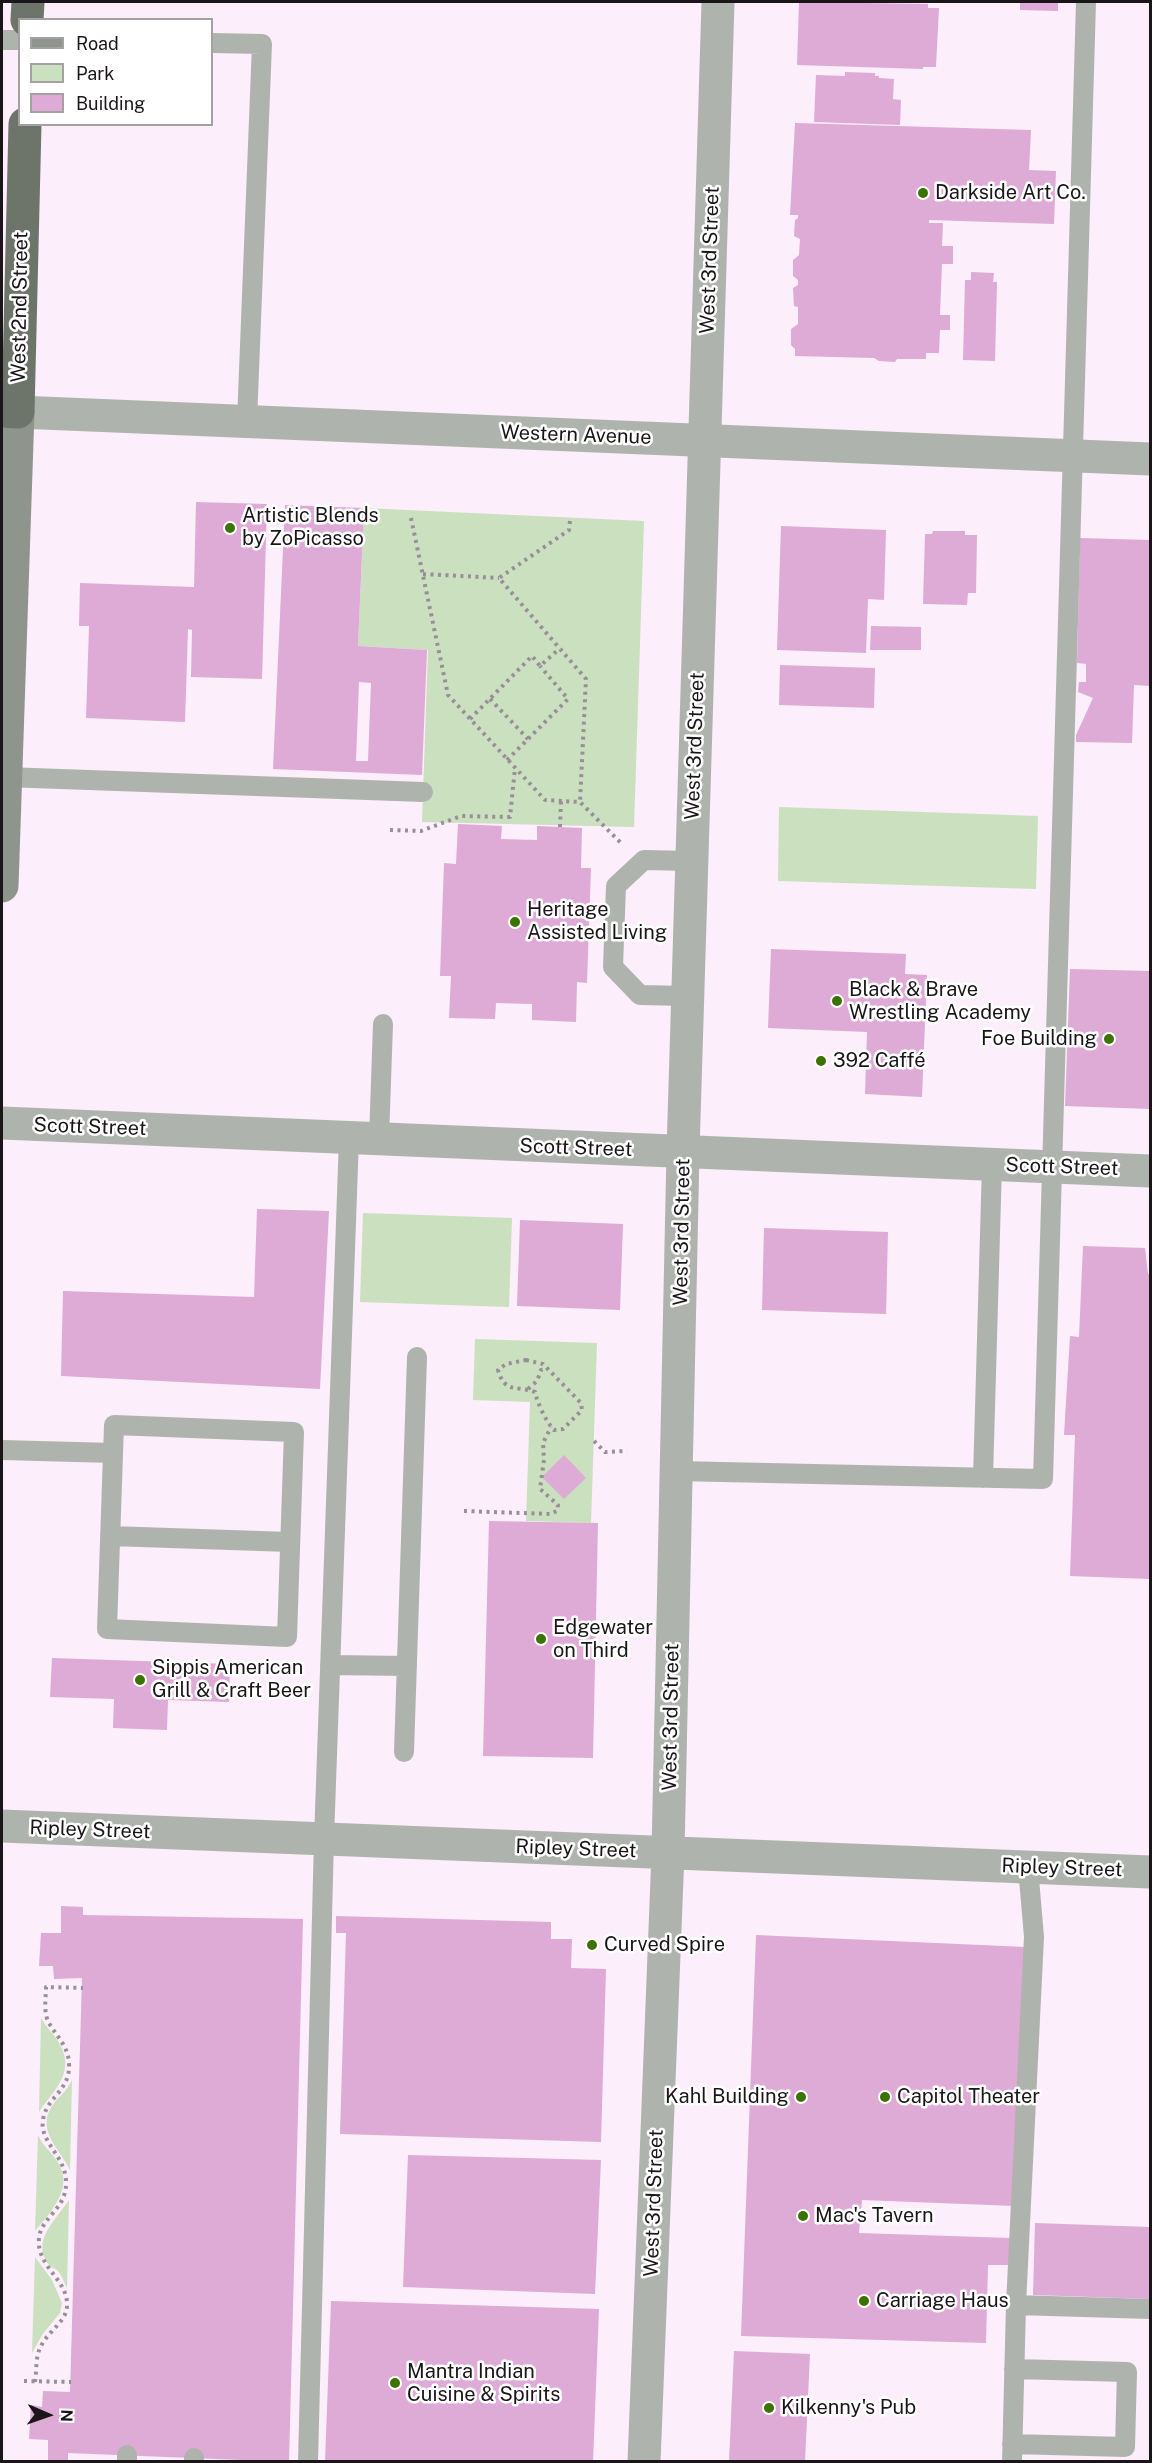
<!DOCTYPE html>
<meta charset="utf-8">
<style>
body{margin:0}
#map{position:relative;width:1152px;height:2463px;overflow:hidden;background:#fceefa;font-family:"Public Sans",sans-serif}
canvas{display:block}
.frame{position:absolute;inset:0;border:3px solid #191518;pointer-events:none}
.legend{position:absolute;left:18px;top:18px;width:195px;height:108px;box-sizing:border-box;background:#fff;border:2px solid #a3a1a3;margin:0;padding:8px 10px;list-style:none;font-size:18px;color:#191518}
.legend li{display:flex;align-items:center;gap:12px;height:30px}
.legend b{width:30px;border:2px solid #a3a1a3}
.north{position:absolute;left:18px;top:2385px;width:60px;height:60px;-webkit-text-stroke:4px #fff;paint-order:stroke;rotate:92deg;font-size:16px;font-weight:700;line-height:24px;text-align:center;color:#191518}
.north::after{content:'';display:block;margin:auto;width:21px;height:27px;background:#191518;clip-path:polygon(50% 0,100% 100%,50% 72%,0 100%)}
</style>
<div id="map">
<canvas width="1152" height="2463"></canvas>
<div class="frame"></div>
<ul class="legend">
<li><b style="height:8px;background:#8f948c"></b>Road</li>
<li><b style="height:16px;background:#cae0bf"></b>Park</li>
<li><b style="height:16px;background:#deaad6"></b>Building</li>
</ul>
<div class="north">N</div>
</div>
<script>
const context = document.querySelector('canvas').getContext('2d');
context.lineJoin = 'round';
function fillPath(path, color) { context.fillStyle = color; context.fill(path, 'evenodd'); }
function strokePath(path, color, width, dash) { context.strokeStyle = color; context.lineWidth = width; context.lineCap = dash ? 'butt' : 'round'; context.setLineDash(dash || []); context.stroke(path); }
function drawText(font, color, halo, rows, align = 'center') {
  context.font = font + ' "Public Sans",sans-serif'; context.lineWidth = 5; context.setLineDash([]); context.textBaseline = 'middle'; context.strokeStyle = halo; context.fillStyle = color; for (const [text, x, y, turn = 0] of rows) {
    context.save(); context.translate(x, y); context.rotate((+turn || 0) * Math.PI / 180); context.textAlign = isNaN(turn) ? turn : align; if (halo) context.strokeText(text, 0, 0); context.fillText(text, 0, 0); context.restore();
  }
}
const green = new Path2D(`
 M364,508L644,521L634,827L422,822L428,650L358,646Z
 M779,807L1038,816L1036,889L778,881Z
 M363,1213L512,1218L509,1307L360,1302Z
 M475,1339L597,1343L591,1523L526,1521L530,1402L473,1400Z
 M41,2018C46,2027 53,2033 58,2041C77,2072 55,2088 39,2112Z
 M72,2080L70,2170C60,2149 36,2131 52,2106C59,2096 67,2091 72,2080Z
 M38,2135C42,2145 51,2152 57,2161C75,2187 51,2212 35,2231Z
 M69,2200L67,2288C64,2283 62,2275 58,2271C54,2267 53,2269 50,2266C29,2241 57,2219 69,2200Z
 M35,2257L52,2280L62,2303L60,2313L42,2335L32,2353Z`);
const building = new Path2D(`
 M799,2L928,4V8H939L936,67H923V69L797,65Z
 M1020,2H1058V11L1020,10Z
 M845,72L875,73V76H879V78L894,79L893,99L901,100L900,125L814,122L816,75L845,76Z
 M795,123L1031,130L1029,170L1056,171L1054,224L929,220V223H943L942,246H953V264H942L940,315H950V330H940L939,353H926V359H897L895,362L879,361L874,358L795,356V349L791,345V329L798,324V307L794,306L793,288L798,285V280L793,276V260L799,255L800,239L794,236L795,220L798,218V215H790Z
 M971,272L994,273L993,282H997L995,361L963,360L965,280H971Z
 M196,502L267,504L262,679L191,677L192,630L188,629L185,722L86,718L89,626H79L80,583L194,587Z
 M285,505L364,508L358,646L427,650L422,775L273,769ZM359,682L371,683L368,761H356Z
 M781,526L886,530L884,600L868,599L866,653L777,650Z
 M933,531H965V535H977L976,593H968L967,605L923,604L925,534H932Z
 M1080,538L1150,540V686L1134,685L1132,743L1076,742V735L1093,698L1078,692L1079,682H1086V664L1077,663Z
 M871,626L921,627V650H870Z
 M780,665L875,668L874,708L779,705Z
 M458,824L502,826L501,839L537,840V826L582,828L581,868H591L587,983L577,982L576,1022L532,1020V1004L496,1003L495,1019L449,1018L451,976H440L444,863L456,864Z
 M771,949L906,954L905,974L927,975L922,1097L865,1094L867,1032L768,1028Z
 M1070,969L1150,971V1109L1065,1106Z
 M257,1209L329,1211L320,1389L61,1376L63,1291L254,1297Z
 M520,1220L623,1224L620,1310L517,1306Z
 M764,1228L888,1232L886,1314L762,1310Z
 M1083,1246L1145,1248L1148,1274H1150V1579L1070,1576L1075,1435H1064L1070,1336L1079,1337Z
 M564,1455L586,1478L564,1499L542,1477Z
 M489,1521L598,1523L593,1758L483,1756Z
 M52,1658L230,1664L229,1702L168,1700L167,1730L113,1728L114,1699L50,1697Z
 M61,1906L83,1907V1915L303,1919L289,2462L68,2453V2462H48V2440L29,2439L31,2405L42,2407L43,2391L70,2392L82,1978L54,1979L53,1966H39L41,1933H61Z
 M336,1916L551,1922V1939H572L571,1968L606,1969L601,2142L340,2134L346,1933H336Z
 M756,1935L1026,1947L1015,2206L862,2200L859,2233L1011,2238V2265H988L986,2343L741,2336Z
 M408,2155L601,2160L595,2294L403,2287Z
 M1035,2223L1150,2227V2299L1033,2295Z
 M331,2301L599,2309L593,2462H325Z
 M734,2351L810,2354L805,2462H729Z`);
const path = new Path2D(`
 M411,518L448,695L545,800L580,802L621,843
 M570,521L569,530L499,578L586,679L580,802
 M423,574L499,578
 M490,699L528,739
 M470,719L532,656L540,666L559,649
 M507,760L568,699L540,666
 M560,827L561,801
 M390,830L421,831L461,816L510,817L515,768
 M526,1360L543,1364L581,1403L582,1410L563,1429L554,1430C546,1422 537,1402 535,1392C516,1385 505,1394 498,1370L506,1364Z
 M528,1389L537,1381L541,1370L547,1369
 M594,1441L605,1452L627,1451
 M464,1511L550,1514L557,1511L558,1505L540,1489L544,1460L543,1443L551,1427
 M24,2381L71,2382
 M35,2382C37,2370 35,2357 41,2346C48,2331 68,2321 67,2304C67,2279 36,2266 39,2238C41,2217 67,2209 66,2182C66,2156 39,2142 43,2120C46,2097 71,2091 69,2063C68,2046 57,2037 49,2023C43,2013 46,1998 46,1987L83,1988`);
const service = new Path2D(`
 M2,40H20
 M212,43L262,44L247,421
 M5,777L423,792
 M688,996L640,995L613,967L616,886L644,860L692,861
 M379,1139L383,1024
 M114,1425L294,1432L287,1637L107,1629Z
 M2,1450L113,1453
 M676,1471L1043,1479L1086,2
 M983,1478L992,1164
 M110,1536L290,1542
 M330,1665L407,1666
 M404,1752L417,1357
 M1016,2305L1150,2309
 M1012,2444L1125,2447L1127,2372L1014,2369
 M127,2462V2455
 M194,2462V2458
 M308,2462L324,1839L349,1138
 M1012,2462L1016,2305L1034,1937L1028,1867`);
const minor = new Path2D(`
 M18,412L1150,459
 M2,1123L1150,1171`);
const tertiary = new Path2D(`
 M2,1826L1150,1872
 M644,2462L668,1853L683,1152L718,2`);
const secondary = new Path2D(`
 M2,886L18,412`);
const trunk = new Path2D(`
 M27,20L28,2
 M2,411L18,412L25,124`);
const markers = [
 [923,193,6,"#3b7301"],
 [230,528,6,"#3b7301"],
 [515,922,6,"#3b7301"],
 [837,1001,6,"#3b7301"],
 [1109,1039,6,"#3b7301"],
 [821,1061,6,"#3b7301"],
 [541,1639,6,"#3b7301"],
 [140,1680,6,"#3b7301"],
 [592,1945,6,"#3b7301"],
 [801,2097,6,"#3b7301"],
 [885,2097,6,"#3b7301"],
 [803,2216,6,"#3b7301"],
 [864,2301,6,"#3b7301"],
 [395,2383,6,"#3b7301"],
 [769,2408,6,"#3b7301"]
];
const poiNames = [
 ["Darkside Art Co.",935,193],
 ["Artistic Blends",242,516],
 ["by ZoPicasso",242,539],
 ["Heritage",527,910],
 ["Assisted Living",527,933],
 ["Black & Brave",849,990],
 ["Wrestling Academy",849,1013],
 ["Foe Building",1097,1039,"right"],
 ["392 Caffé",833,1061],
 ["Edgewater",553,1628],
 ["on Third",553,1651],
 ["Sippis American",152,1668],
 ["Grill & Craft Beer",152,1691],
 ["Curved Spire",604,1945],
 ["Kahl Building",789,2097,"right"],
 ["Capitol Theater",897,2097],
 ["Mac's Tavern",815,2216],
 ["Carriage Haus",876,2301],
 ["Mantra Indian",407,2372],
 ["Cuisine & Spirits",407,2395],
 ["Kilkenny's Pub",781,2408]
];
const streetNames = [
 ["West 3rd Street",710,260,-88],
 ["West 2nd Street",20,307,-89],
 ["Western Avenue",576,435,2],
 ["West 3rd Street",695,746,-88],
 ["Scott Street",90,1127,2],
 ["Scott Street",576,1148,2],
 ["Scott Street",1062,1167,2],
 ["West 3rd Street",682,1232,-89],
 ["West 3rd Street",671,1717,-89],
 ["Ripley Street",90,1830,2],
 ["Ripley Street",576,1849,2],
 ["Ripley Street",1062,1868,2],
 ["West 3rd Street",654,2203,-88]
];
fillPath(green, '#cae0bf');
fillPath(building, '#deaad6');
strokePath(path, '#988f97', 4, [3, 4.5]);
strokePath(service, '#afb3ad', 20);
strokePath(minor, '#afb3ad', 33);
strokePath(tertiary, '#afb3ad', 33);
strokePath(secondary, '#8f948c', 33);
strokePath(trunk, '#6d7469', 33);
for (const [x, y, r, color] of markers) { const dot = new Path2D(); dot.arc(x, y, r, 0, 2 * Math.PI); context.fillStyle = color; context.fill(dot); strokePath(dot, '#fff', 2); }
drawText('20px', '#191518', '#fff', poiNames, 'left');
drawText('20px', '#191518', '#fff', streetNames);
</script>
